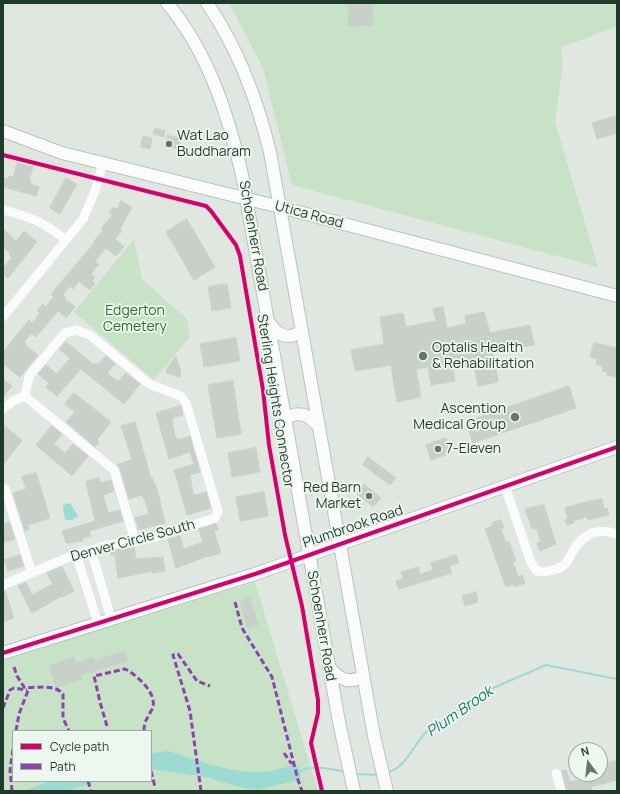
<!DOCTYPE html>
<style>
body{margin:0}
#map{position:relative;width:620px;height:794px;overflow:hidden;background:#e0e7e1;font-family:Manrope,sans-serif}
canvas{display:block}
.frame{position:absolute;inset:0;border:4px solid #1e3a2b;pointer-events:none}
.legend{position:absolute;left:12px;top:730px;width:140px;height:52px;box-sizing:border-box;background:#edf7ef;border:1px solid #9aaba1;margin:0;padding:5px 7px;list-style:none;font-size:12px;color:#1e3a2b}
.legend li{display:flex;align-items:center;gap:8px;height:20px}
.legend b{width:20px;border:1px solid #9aaba1}
.north{position:absolute;left:568px;top:742px;width:40px;height:40px;box-sizing:border-box;background:#edf7ef;border:1px solid #9aaba1;border-radius:50%;rotate:345deg;font-size:11px;font-weight:700;line-height:16px;text-align:center;color:#1e3a2b}
.north::after{content:'';display:block;margin:auto;width:14px;height:18px;background:#62776b;clip-path:polygon(50% 0,100% 100%,50% 72%,0 100%)}
</style>
<div id="map">
<canvas width="620" height="794"></canvas>
<div class="frame"></div>
<ul class="legend">
<li><b style="height:5px;background:#d6006c"></b>Cycle path</li>
<li><b style="height:5px;background:#8e44ad"></b>Path</li>
</ul>
<div class="north">N</div>
</div>
<script>
const context = document.querySelector('canvas').getContext('2d');
context.lineJoin = 'round';
function fillPath(path, color) { context.fillStyle = color; context.fill(path, 'evenodd'); }
function strokePath(path, color, width, dash) { context.strokeStyle = color; context.lineWidth = width; context.lineCap = dash ? 'butt' : 'round'; context.setLineDash(dash || []); context.stroke(path); }
function drawText(font, color, halo, rows, align = 'center') {
  context.font = font + ' Manrope,sans-serif'; context.lineWidth = 3.5; context.setLineDash([]); context.textBaseline = 'middle'; context.strokeStyle = halo; context.fillStyle = color; for (const [text, x, y, turn = 0] of rows) {
    context.save(); context.translate(x, y); context.rotate((+turn || 0) * Math.PI / 180); context.textAlign = isNaN(turn) ? turn : align; if (halo) context.strokeText(text, 0, 0); context.fillText(text, 0, 0); context.restore();
  }
}
const green = new Path2D(`
 M232,3H617V27L561,47L563,62L555,122L598,267L292,185L263,68L230,5Z
 M134,239L142,279L187,319L190,337L154,380L74,312Z
 M255,582L318,791H3V659ZM13,731H151V781H13Z`);
const water = new Path2D(`
 M70,503L78,516L72,520H65L63,505Z
 M168,751C195,760 235,774 263,772C276,772 287,764 299,766L301,774L298,780L257,790L243,788L206,777L151,769V753Z
 M49,781H98L67,791H24Z`);
const stream = new Path2D(`
 M299,772C313,764 331,769 346,772
 M387,773C407,767 414,743 428,730L484,692L546,665L617,679
 M356,774L379,775`);
const building = new Path2D(`
 M348,3H372L373,25L349,26Z
 M617,116V133L597,139L592,123Z
 M155,128L165,131L164,137L153,134Z
 M168,135L181,138L178,149L166,146Z
 M143,136L152,138L150,149L141,147Z
 M17,163L33,167L29,180L31,181L30,184L39,187L36,196L3,187V178L8,179L9,176L13,177Z
 M66,178L77,184L60,214L50,208Z
 M121,201L132,207L120,229L122,231L115,239L124,247L116,256L106,248L95,261L99,264L91,274L95,277L92,281L95,283L90,290L79,281L73,289L70,286L63,295L65,297L64,298L75,307L66,318L58,311L36,337L31,333L24,342L27,344L25,345L38,355L20,377L3,364V352L29,320L32,323L40,313L37,311L43,304L45,307L54,297L51,294L95,242L94,241L101,233L103,230L101,228L113,215L109,213L113,207L117,209Z
 M187,219L215,267L194,280L166,232Z
 M3,229L16,241L24,231L37,242L8,278L3,274V268L12,258L9,255L11,254L3,247Z
 M227,284L231,308L212,311L208,287Z
 M443,307L447,328L466,324L465,316L484,312L490,333L530,325L534,345L493,352L498,382L478,386L474,365L453,369L455,381L431,385L428,367L416,369L421,397L397,402L391,365L355,371L351,350L384,344L380,317L403,313L406,327L436,321L433,309Z
 M236,338L240,361L204,367L200,344Z
 M66,342L94,365L96,363L98,364L106,356L115,364L107,373L117,381H119L126,373L140,384L125,403H123L81,369L57,396L46,387L49,383L38,374L46,365L57,374L70,358L59,349Z
 M594,343L617,348V377L607,375V372L602,371L603,366L596,364L597,359L590,357Z
 M176,357L181,372L180,377L166,373L167,368Z
 M3,379L12,386L3,397Z
 M233,381L241,434L217,438L208,385Z
 M569,386L576,408L473,443L466,422Z
 M74,393L111,422L97,440L99,442L95,447L66,422L75,412L65,404Z
 M181,406L183,415L172,418L173,422H172L175,436L178,440L190,436L200,472L190,475L193,493L196,495L206,492L211,508L187,515L174,470L194,464L190,452L169,459L156,413Z
 M135,422L151,478H152L157,488L165,523L139,530L135,518L149,514L146,503L142,495L129,499L120,468L117,465L132,459L121,426Z
 M3,425L22,440L3,465Z
 M52,426L62,434L54,444L65,453L73,444L88,456L72,476L36,445Z
 M446,438L451,453L431,460L426,445Z
 M256,448L260,472L232,477L228,453Z
 M368,457L396,478L390,485L363,465Z
 M36,473L50,518L28,525L29,530L25,531L13,493L26,489L22,477Z
 M99,478L101,483L111,480L114,491L103,495L108,513L120,510L123,521L89,531L91,536L83,538V541L66,543L62,531L95,521L86,482Z
 M364,484L381,498L373,507L357,494Z
 M264,492L268,516L240,521L236,497Z
 M602,499L604,509L607,508L609,515L588,520L587,517L573,521L574,523L567,525L565,520L568,519L565,508L581,503Z
 M544,505L556,544L540,551L537,543L541,542L536,528L532,529L525,509Z
 M501,520L504,528L501,529L506,542L509,541L516,561L513,562L518,577L522,575L525,583L514,587L513,584L506,587L485,529L493,526L492,523Z
 M9,522L15,539L3,543V525Z
 M216,524L218,530L214,531L221,553L208,557V556L176,568L168,539L180,536L184,549L203,542L199,529Z
 M134,547L136,559L163,557L165,571L152,573V571L118,578L115,555L111,556L110,551Z
 M20,555L24,566L8,571L4,560Z
 M456,555L459,563L449,566L452,573L399,589L396,581L403,579L401,572L418,567L420,574L433,570L431,563Z
 M62,567L74,591L62,597V596L32,613L18,586L26,582L32,595L53,584L47,573Z
 M3,591H5L14,618L3,622Z
 M476,592L478,602L465,606L462,596Z
 M250,598L258,625L247,628L240,602Z
 M125,651L127,661L80,675L82,679L56,688L49,666L74,657L76,663L93,657L94,661Z
 M617,760V780L591,787L592,791H567L562,771L566,770L570,782L600,774V765Z`);
const street = new Path2D(`
 M3,210C31,217 44,222 66,240
 M3,317L83,219L95,191L103,163
 M25,396L114,470L135,541
 M3,409L13,401L25,396L29,377L33,371L65,333L76,330L90,335L149,384L181,396L186,403L218,511L215,518L206,521L149,539L108,545L76,554L3,585
 M505,486L531,563L537,571C545,573 558,570 564,565C568,562 570,556 573,551C583,534 597,527 617,534
 M5,489L32,573
 M91,550L111,618
 M76,554L98,623
 M556,773L561,791`);
const secondary = new Path2D(`
 M167,3C208,52 228,114 242,175L339,722L354,791
 M207,3C238,48 257,99 270,152L374,736L387,791
 M3,131L62,153L280,207L617,296
 M268,321C276,335 288,341 302,331
 M285,420C297,409 310,415 319,427
 M3,653L255,574L617,447
 M329,667C339,679 349,685 363,676`);
const quiet = new Path2D(`
 M235,602L242,628L272,677L298,780L302,791
 M14,667L17,676L24,687C36,689 54,683 63,694V718L69,731
 M3,708L10,690L14,688L27,690
 M107,726L100,702L94,676L125,669C137,675 161,696 151,711C147,719 144,721 144,731
 M16,731L19,714L29,688
 M284,753L291,763H294
 M151,771L155,787
 M88,781L91,791
 M12,791L10,770L13,749
 M201,791L190,711L173,655L178,654L197,681L210,686`);
const cycleway = new Path2D(`
 M3,155L206,206L211,211L236,245L240,256L263,390L269,445L285,535L302,606L318,700V713L311,743L322,791
 M3,653L255,574L617,447`);
const markers = [
 [169,144,4,"#62776b"],
 [423,356,5,"#62776b"],
 [515,417,5,"#62776b"],
 [438,449,4,"#62776b"],
 [369,496,4,"#62776b"]
];
const poiNames = [
 ["Wat Lao",177,136],
 ["Buddharam",177,152],
 ["Optalis Health",432,348],
 ["& Rehabilitation",432,364],
 ["Ascention",506,409,"right"],
 ["Medical Group",506,425,"right"],
 ["7-Eleven",446,449],
 ["Red Barn",361,488,"right"],
 ["Market",361,504,"right"]
];
const streetNames = [
 ["Utica Road",309,215,15],
 ["Schoenherr Road",253,236,80],
 ["Sterling Heights Connector",275,401,81],
 ["Plumbrook Road",353,527,-19],
 ["Denver Circle South",133,541,-15],
 ["Schoenherr Road",321,626,80]
];
const parkNames = [
 ["Edgerton",135,311],
 ["Cemetery",135,327]
];
const waterNames = [
 ["Plum Brook",460,712,-35]
];
fillPath(green, '#c8e2c8');
fillPath(water, '#9ddad1');
strokePath(stream, '#9ddad1', 2);
fillPath(building, '#c9d0ca');
strokePath(building, '#c9d0ca', 1);
strokePath(secondary, '#b9c4bd', 14);
strokePath(street, '#fafbfa', 9);
strokePath(secondary, '#fafbfa', 12);
strokePath(quiet, '#8e44ad', 3, [6, 3]);
strokePath(cycleway, '#d6006c', 4);
for (const [x, y, r, color] of markers) { const dot = new Path2D(); dot.arc(x, y, r, 0, 2 * Math.PI); context.fillStyle = color; context.fill(dot); strokePath(dot, '#edf7ef', 1.5); }
drawText('14px', '#1e3a2b', '#edf7ef', poiNames, 'left');
drawText('14px', '#1e3a2b', '#edf7ef', streetNames);
drawText('14px', '#26732e', '#edf7ef', parkNames);
drawText('italic 15px', '#15796e', '#edf7ef', waterNames);
</script>
